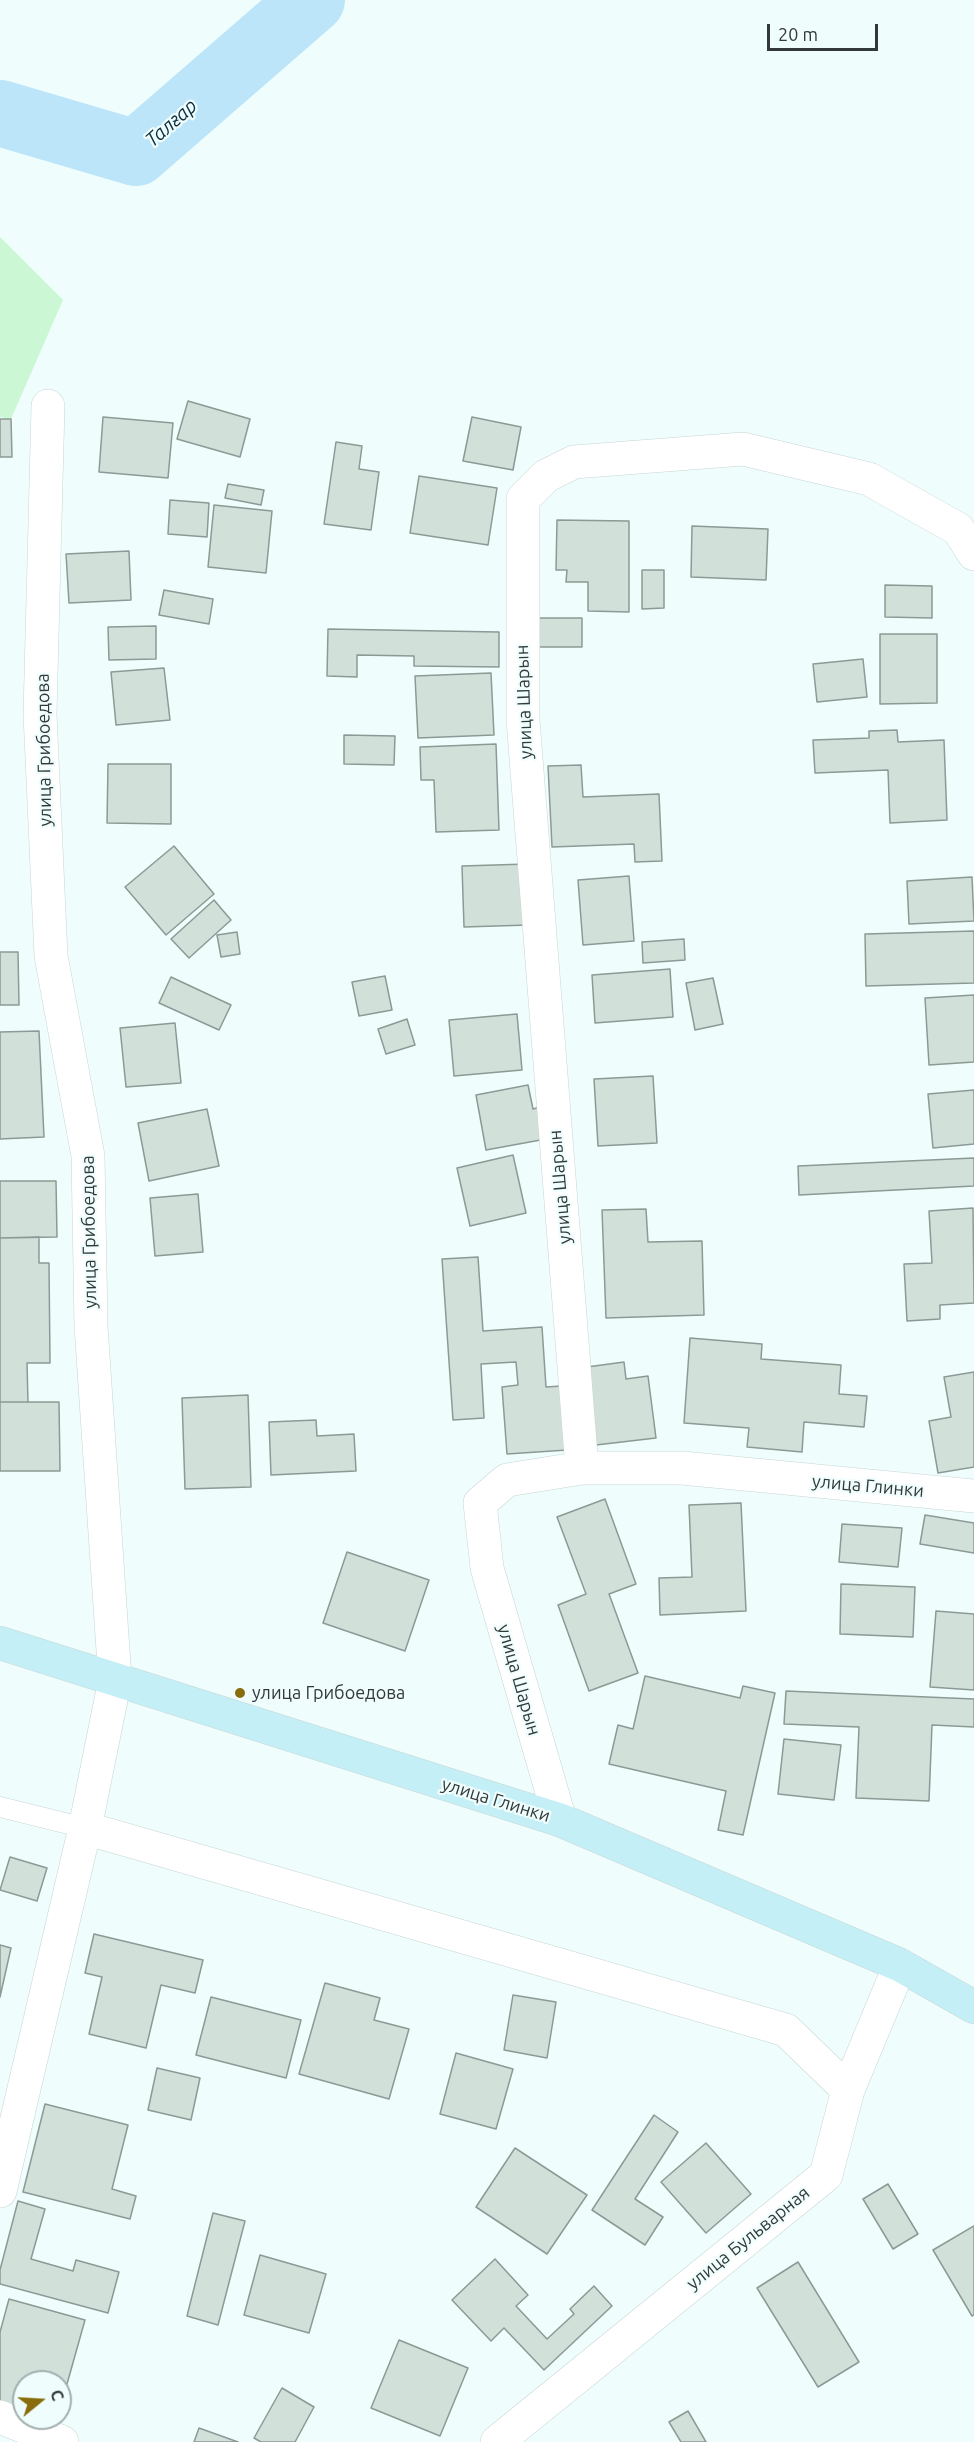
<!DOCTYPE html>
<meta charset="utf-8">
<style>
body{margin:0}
#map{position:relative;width:974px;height:2442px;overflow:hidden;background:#effefd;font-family:Ubuntu,sans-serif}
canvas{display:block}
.north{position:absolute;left:12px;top:2370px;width:60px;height:60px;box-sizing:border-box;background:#effefd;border:2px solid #a4afaf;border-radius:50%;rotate:72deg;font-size:16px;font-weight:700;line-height:24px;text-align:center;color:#333939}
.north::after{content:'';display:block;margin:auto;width:21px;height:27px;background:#896d0d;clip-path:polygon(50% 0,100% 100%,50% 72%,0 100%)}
.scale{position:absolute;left:767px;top:24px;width:111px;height:27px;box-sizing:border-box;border:3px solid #333939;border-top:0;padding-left:8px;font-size:18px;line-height:21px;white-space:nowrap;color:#333939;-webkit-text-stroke:4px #effefd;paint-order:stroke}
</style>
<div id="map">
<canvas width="974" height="2442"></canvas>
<div class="north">С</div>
<div class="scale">20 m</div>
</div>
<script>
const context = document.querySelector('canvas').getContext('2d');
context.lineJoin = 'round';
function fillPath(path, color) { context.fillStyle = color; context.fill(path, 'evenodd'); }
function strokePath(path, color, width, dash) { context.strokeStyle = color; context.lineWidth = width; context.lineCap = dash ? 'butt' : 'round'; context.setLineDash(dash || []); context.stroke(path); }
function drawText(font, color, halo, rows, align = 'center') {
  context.font = font + ' Ubuntu,sans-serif'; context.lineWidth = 4.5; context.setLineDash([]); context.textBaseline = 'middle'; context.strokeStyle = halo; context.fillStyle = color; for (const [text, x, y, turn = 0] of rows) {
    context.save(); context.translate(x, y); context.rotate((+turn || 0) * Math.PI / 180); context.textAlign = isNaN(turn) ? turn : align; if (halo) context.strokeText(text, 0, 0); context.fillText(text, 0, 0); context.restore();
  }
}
const green = new Path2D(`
 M0,237L63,300L11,419L0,417Z`);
const river = new Path2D(`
 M0,113L136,153L312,0`);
const building = new Path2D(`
 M188,401L250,419L240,457L177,439Z
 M103,417L173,423L168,478L99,472Z
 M472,417L521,427L513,470L463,461Z
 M0,419H11L12,457H0Z
 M336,442L362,446L359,469L379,472L371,530L324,524Z
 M419,476L497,488L488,545L410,533Z
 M228,484L264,490L261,505L225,498Z
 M170,500L209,503L207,537L168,534Z
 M214,505L272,511L266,573L208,567Z
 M557,520L629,521V612L588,611V582H566L567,570H556Z
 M692,526L768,529L766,580L691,577Z
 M129,551L131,600L69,603L66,554Z
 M642,570H664V608L642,609Z
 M885,585L932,586V618L885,617Z
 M164,590L213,599L209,624L159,615Z
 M536,618H582V647H535Z
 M156,626V659L109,660L108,627Z
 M328,629L499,632V667L414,666V656L357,655V677L327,676Z
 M880,634H937V703L880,704Z
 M863,659L867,697L817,702L813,664Z
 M164,668L170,720L116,725L111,672Z
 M491,673L494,735L418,738L415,676Z
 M897,730L898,742L944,740L947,820L890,823L888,770L815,773L813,740L869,738V731Z
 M344,735L395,736L394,765L344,764Z
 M496,744L499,830L436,832L434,780H421L420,747Z
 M108,764H171V824L107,823Z
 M581,765L583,797L659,794L662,861L635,862L634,844L552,847L548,766Z
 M174,846L214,894L166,935L125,887Z
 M527,864L529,925L464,927L462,866Z
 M629,876L634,941L583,945L578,880Z
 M972,877L974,921L909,924L907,881Z
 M214,900L231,920L189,958L171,939Z
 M974,931V983L866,986L865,934Z
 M237,932L240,954L221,957L217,935Z
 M684,939L685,960L643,963L642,942Z
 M0,952H18L19,1005H0Z
 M670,969L673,1017L595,1023L592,975Z
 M385,976L392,1010L359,1016L352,982Z
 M171,977L231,1005L219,1030L159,1003Z
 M713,978L723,1024L695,1030L686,983Z
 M974,995V1062L929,1065L925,998Z
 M517,1014L522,1070L454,1076L449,1020Z
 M407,1019L415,1045L386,1054L378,1029Z
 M175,1023L181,1083L126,1087L120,1028Z
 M39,1031L44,1137L0,1139V1032Z
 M653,1076L657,1143L598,1146L594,1079Z
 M528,1085L533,1109L540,1107L546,1139L486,1150L476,1095Z
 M974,1090V1144L933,1148L928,1094Z
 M207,1109L219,1166L149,1181L138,1123Z
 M513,1155L526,1213L470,1226L457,1168Z
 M974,1158V1186L799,1195L798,1166Z
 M0,1181H56L57,1237L0,1238Z
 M198,1194L203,1252L155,1256L150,1198Z
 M973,1208L974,1303L940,1305V1319L907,1321L904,1264L932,1263L929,1211Z
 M646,1209L648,1242L702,1241L704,1315L606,1318L602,1210Z
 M39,1237V1263H49L50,1363H27L28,1402H0V1238Z
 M478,1257L483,1331L542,1327L546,1387L562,1386L567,1450L507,1454L502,1387L518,1385L516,1362L481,1364L484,1418L453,1420L442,1259Z
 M690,1338L762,1344L761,1359L841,1365L839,1394L867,1396L864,1427L804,1422L802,1452L747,1447L749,1428L684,1423Z
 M624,1362L626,1379L648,1376L656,1438L596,1445L587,1367Z
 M974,1372V1467L938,1473L929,1421L951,1417L944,1377Z
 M248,1395L251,1487L185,1489L182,1398Z
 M0,1402H59L60,1471H0Z
 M316,1420L317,1436L354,1434L356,1471L271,1475L269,1422Z
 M605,1499L636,1584L609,1594L638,1673L589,1691L558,1605L586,1594L557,1517Z
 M741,1503L746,1611L660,1615L659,1578L692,1577L689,1505Z
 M925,1515L974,1523V1553L920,1544Z
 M842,1524L902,1528L898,1567L839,1562Z
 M347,1552L429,1580L405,1651L323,1623Z
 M841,1584L915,1587L913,1637L840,1634Z
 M936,1611L974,1614V1690L930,1687Z
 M645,1676L740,1698L743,1686L775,1693L743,1835L718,1830L726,1791L609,1764L618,1725L633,1729Z
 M786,1691L974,1699V1727L932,1725L929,1801L856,1798L859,1727L784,1724Z
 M784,1739L841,1745L834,1800L778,1794Z
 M10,1857L47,1868L37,1901L0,1890Z
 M94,1934L203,1960L195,1993L161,1985L146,2048L89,2034L102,1977L85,1973Z
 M0,1945L11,1948L0,1997Z
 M325,1983L380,1998L374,2020L409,2029L389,2099L299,2074Z
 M513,1995L556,2002L547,2058L504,2050Z
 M211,1997L301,2020L286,2078L196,2055Z
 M456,2053L513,2069L496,2129L440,2114Z
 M157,2068L200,2078L191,2120L148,2110Z
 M45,2104L128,2125L112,2189L136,2196L130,2219L23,2192Z
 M654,2115L678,2132L635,2199L663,2217L645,2245L592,2210Z
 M706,2143L751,2194L706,2233L661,2182Z
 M515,2148L587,2195L547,2254L476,2207Z
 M888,2184L918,2234L893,2249L863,2199Z
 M18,2201L45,2209L31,2259L73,2271L76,2260L119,2272L108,2313L0,2284V2270Z
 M213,2213L245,2221L218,2325L187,2316Z
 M974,2226V2315L972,2316L933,2250Z
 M260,2255L326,2274L309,2333L244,2315Z
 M495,2259L528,2295L516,2306L547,2339L574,2314L570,2309L594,2286L612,2306L544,2370L504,2328L491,2341L452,2300Z
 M798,2262L859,2362L818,2387L757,2288Z
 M9,2299L85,2320L67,2384L42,2377L41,2382H24V2408L0,2402V2332Z
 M399,2340L468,2368L440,2436L371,2408Z
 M282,2388L314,2407L295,2442H261L254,2438Z
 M688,2411L706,2442H681L669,2422Z
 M199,2428L238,2442H194Z`);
const service = new Path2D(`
 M0,1807L85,1828`);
const minor = new Path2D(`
 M582,1468L523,720V499L546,476L574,462L743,449L869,479L958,529L974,554
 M560,1820L487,1568L480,1503L507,1480L582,1468H682L974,1496
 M85,1828L786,2030L848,2090
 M0,2191L85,1828L115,1680L91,1326L88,1156L51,956L40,714L48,406
 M0,2417L62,2442
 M497,2442L826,2175L848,2090L900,1965`);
const secondary = new Path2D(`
 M0,1643L560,1820L900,1965L974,2007`);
const markers = [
 [240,1693,6,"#896d0d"]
];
const streetNames = [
 ["улица Шарын",524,702,-92],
 ["улица Грибоедова",44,750,-91],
 ["улица Шарын",560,1187,-95],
 ["улица Грибоедова",89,1232,-91],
 ["улица Глинки",868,1486,5],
 ["улица Шарын",519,1680,74],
 ["улица Глинки",496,1800,17],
 ["улица Бульварная",748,2238,-39]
];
const poiNames = [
 ["улица Грибоедова",252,1693]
];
const waterNames = [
 ["Талғар",171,123,-41]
];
fillPath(green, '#ccf7d4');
strokePath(river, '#bce5fa', 66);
fillPath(building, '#d2e0da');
strokePath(building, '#8d9994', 1.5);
strokePath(service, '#c7d6d4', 21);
strokePath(minor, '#c7d6d4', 34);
strokePath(secondary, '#c7d6d4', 34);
strokePath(service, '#fff', 20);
strokePath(minor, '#fff', 33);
strokePath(secondary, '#c5eff6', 33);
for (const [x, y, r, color] of markers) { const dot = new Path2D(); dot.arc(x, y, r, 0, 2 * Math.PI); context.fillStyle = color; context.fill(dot); strokePath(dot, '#effefd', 2); }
drawText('18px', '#333939', '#effefd', streetNames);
drawText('18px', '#333939', '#effefd', poiNames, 'left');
drawText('italic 20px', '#0e2f3d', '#effefd', waterNames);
</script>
